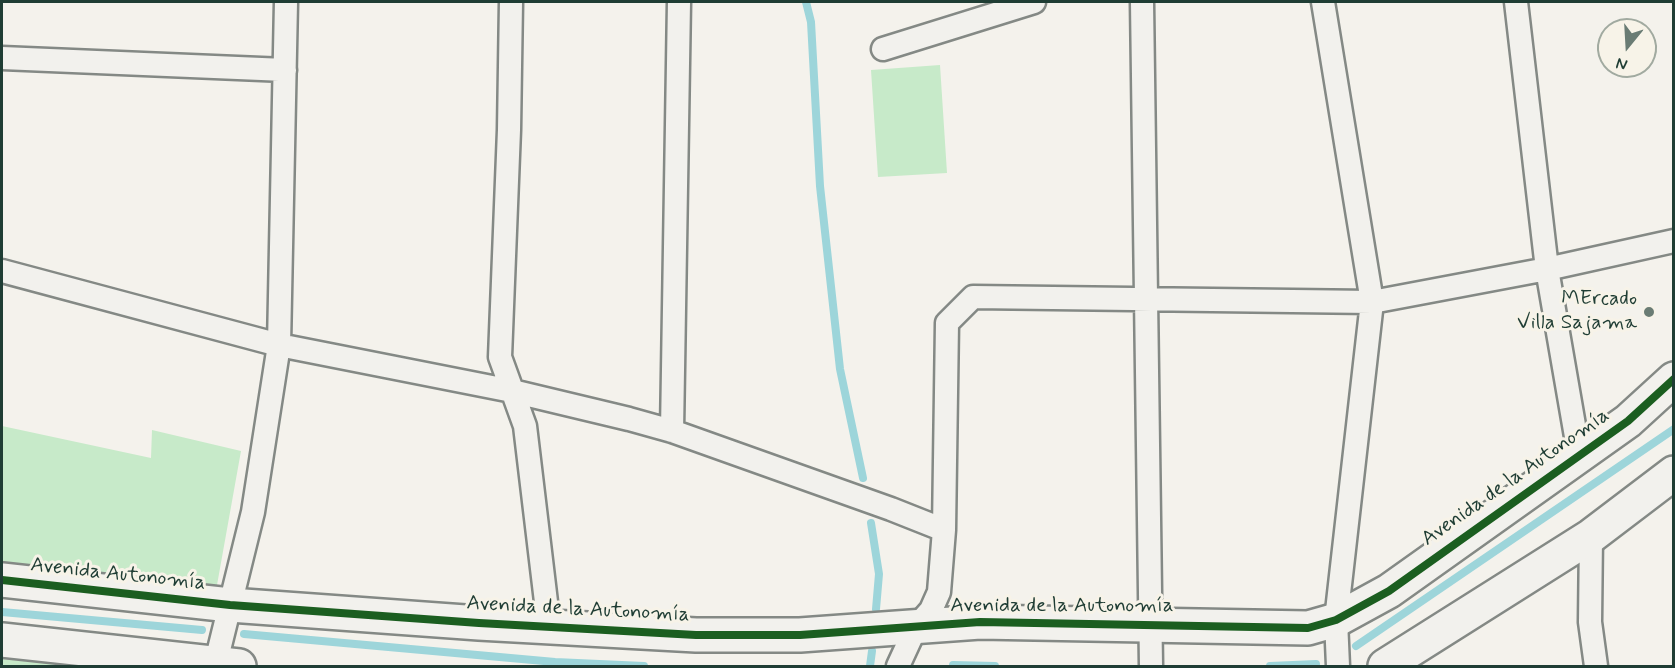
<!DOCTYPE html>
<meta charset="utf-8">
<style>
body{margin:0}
#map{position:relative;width:1675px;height:668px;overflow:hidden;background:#f4f2ec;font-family:Mynerve,sans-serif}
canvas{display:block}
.frame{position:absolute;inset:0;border:3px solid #1f3d34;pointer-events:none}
.north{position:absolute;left:1597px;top:18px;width:60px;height:60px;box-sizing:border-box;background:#f7f3e8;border:2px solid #a1aaa0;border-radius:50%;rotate:198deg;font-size:16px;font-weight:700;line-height:24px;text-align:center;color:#1f3d34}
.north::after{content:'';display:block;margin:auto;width:21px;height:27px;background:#6a7c74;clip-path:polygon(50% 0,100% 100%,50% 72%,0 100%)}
</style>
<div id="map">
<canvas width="1675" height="668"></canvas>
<div class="frame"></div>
<div class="north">N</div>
</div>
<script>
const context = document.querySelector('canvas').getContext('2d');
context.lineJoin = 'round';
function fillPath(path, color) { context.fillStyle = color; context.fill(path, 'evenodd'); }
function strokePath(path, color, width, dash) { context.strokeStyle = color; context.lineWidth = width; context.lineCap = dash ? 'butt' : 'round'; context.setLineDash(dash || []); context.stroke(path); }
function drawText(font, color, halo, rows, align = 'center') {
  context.font = font + ' Mynerve,sans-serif'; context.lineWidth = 6; context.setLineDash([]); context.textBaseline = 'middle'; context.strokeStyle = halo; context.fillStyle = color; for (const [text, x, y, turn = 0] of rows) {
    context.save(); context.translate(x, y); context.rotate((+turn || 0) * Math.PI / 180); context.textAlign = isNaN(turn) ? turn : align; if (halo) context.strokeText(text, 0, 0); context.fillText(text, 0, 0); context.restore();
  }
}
const green = new Path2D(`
 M940,65L947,173L878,177L871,70Z
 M2,426L151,458L152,430L241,451L217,585L2,563Z
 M2,659L79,666H2Z`);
const stream = new Path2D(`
 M806,2L811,22L820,186L840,369L863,478
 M871,523L879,574L876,609
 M2,612L202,630
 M244,634L555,662L644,666
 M1356,646L1674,429
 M953,665L995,666
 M870,666L872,651
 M1270,666L1316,664`);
const street = new Path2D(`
 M511,2L509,130L500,357L525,426L549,627
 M1142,2L1151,666
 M1323,2L1372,302L1336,620L1338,666
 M1516,2L1547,269L1579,454
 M883,49L1034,2
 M2,58L285,70
 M2,271L279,345L512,391L629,419L672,431L891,509L944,530
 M672,431L679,2
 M1591,536L1590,622L1596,666
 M215,666L253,512L279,345L286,2
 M898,666L916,627L931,610L939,592L944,530L947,323L973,297L1372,302L1547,269L1674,241`);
const secondary = new Path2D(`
 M2,580L230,605L479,623L696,635H800L980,622L1308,628L1336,620L1389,591L1628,421L1674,379
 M2,640L239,666
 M1385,666L1591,536L1674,473`);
const cycleway = new Path2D(`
 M2,580L230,605L479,623L696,635H800L980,622L1308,628L1336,620L1389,591L1628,421L1674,379`);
const markers = [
 [1649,312,6,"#6a7c74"]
];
const poiNames = [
 ["MErcado",1637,300],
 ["Villa Sajama",1637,324]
];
const streetNames = [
 ["Avenida de la Autonomía",1516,478,-35],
 ["Avenida Autonomía",118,575,6],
 ["Avenida de la Autonomía",1062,607],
 ["Avenida de la Autonomía",578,610,3]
];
fillPath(green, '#c7eac9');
strokePath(stream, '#9dd5da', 8);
strokePath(street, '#848985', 27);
strokePath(secondary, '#848985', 38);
strokePath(street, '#f2f1ed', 22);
strokePath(secondary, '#f2f1ed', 33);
strokePath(cycleway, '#1b5e20', 8);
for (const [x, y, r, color] of markers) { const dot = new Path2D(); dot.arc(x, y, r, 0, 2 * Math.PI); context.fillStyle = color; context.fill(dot); strokePath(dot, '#f7f3e8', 2); }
drawText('21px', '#1f3d34', '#f7f3e8', poiNames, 'right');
drawText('21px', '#1f3d34', '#f7f3e8', streetNames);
</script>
